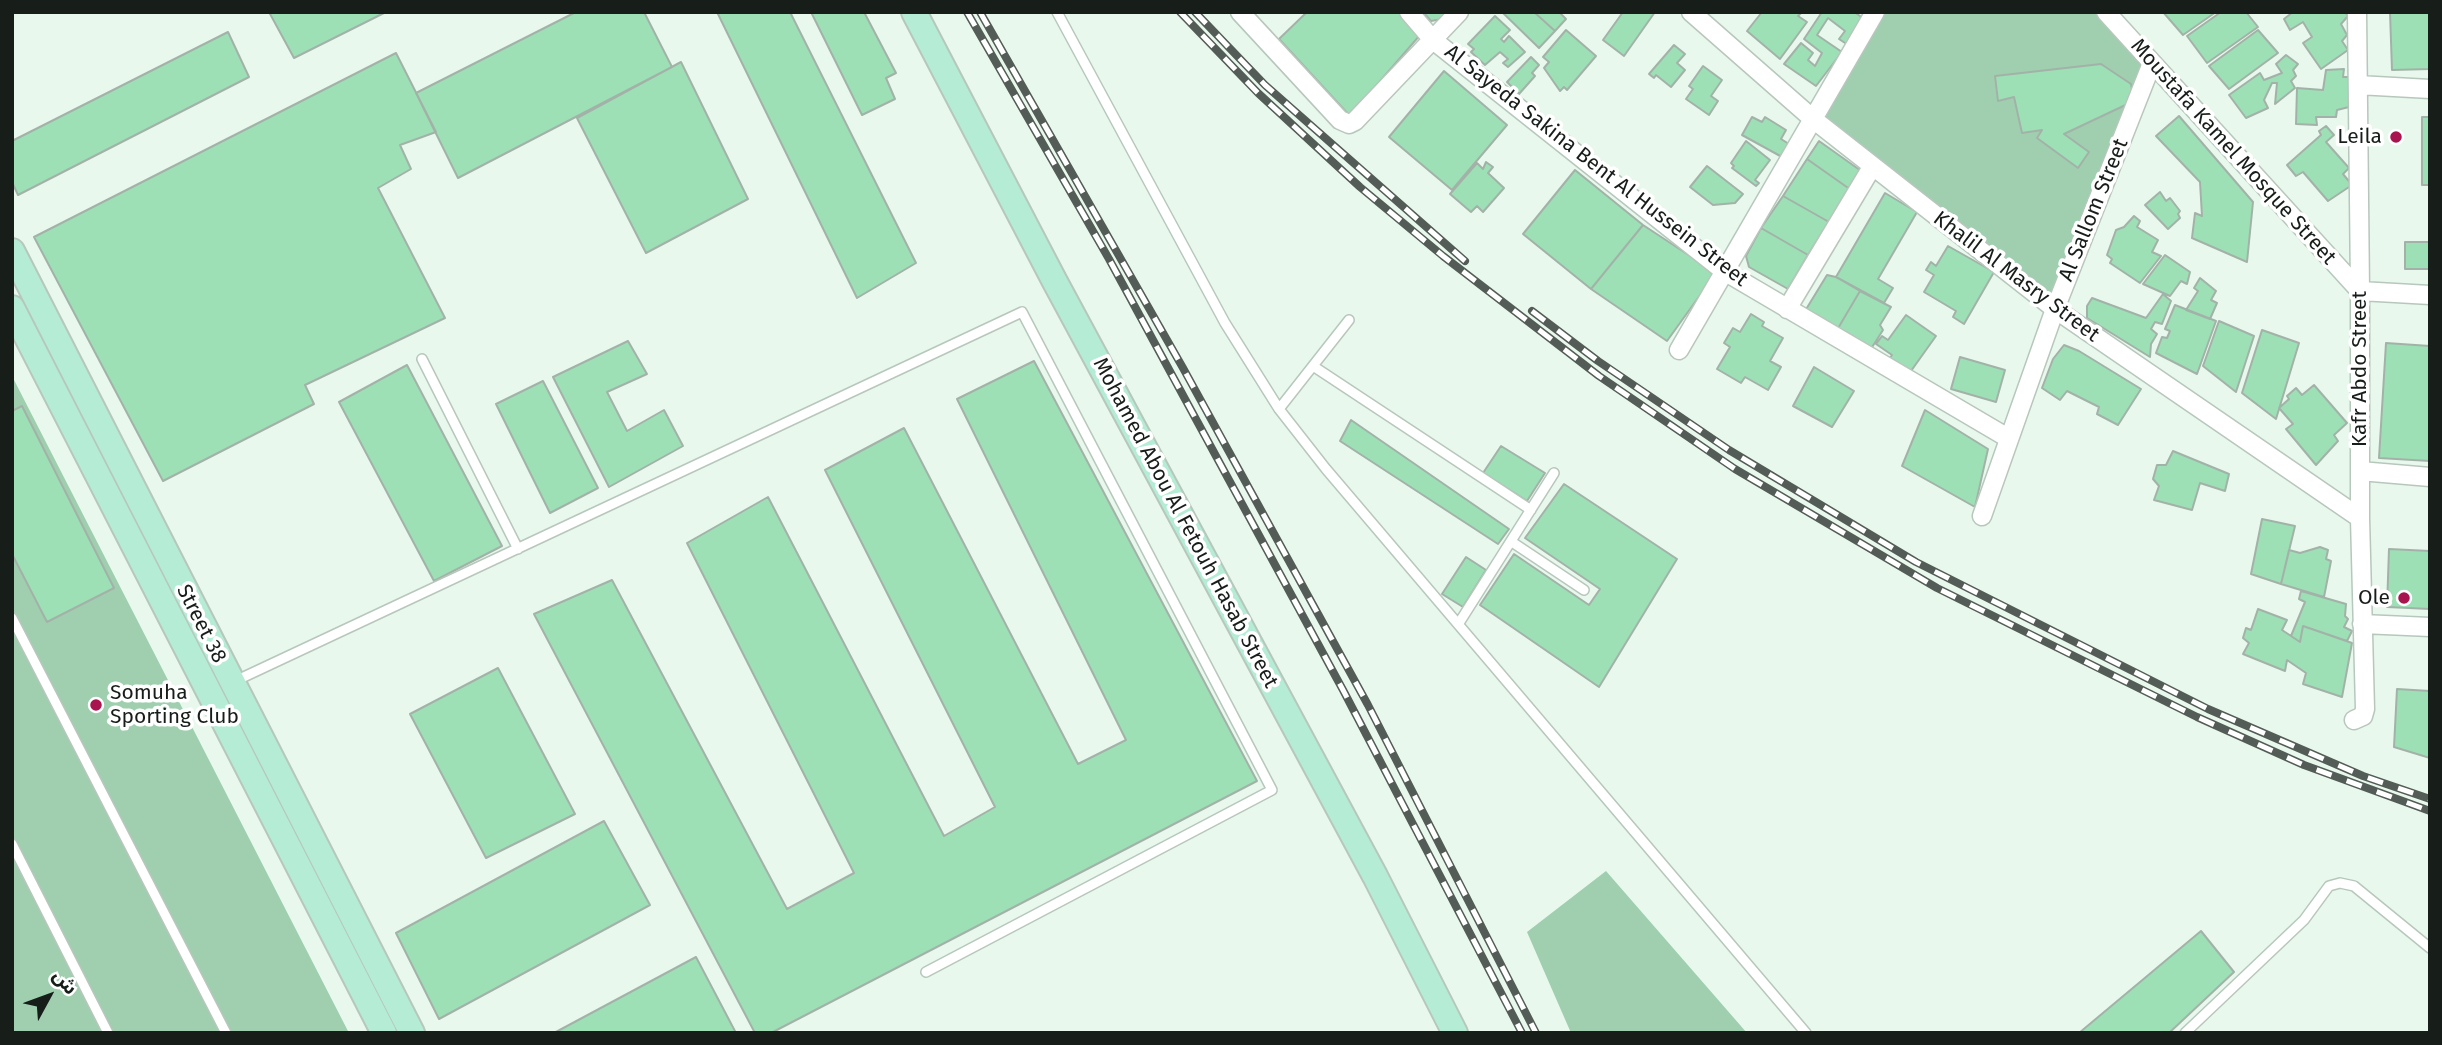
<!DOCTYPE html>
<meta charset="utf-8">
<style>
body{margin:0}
#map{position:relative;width:2442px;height:1045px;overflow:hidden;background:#e8f8ed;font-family:"Fira Sans","Noto Sans Arabic",sans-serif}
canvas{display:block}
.frame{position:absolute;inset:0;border:14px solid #171d19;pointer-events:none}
.north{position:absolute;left:14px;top:961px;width:70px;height:70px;-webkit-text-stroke:5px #fff;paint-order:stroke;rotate:49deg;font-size:19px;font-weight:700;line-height:28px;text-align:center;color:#171d19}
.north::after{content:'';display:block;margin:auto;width:24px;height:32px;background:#171d19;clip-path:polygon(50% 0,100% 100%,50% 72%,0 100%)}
</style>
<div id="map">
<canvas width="2442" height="1045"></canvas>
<div class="frame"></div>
<div class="north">ش</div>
</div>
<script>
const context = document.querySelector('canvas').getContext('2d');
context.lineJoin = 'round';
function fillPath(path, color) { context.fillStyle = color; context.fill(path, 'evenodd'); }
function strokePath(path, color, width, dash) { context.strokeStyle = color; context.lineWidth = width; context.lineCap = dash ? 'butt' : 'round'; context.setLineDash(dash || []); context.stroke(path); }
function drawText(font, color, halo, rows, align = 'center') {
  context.font = font + ' "Fira Sans",sans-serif'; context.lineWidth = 7; context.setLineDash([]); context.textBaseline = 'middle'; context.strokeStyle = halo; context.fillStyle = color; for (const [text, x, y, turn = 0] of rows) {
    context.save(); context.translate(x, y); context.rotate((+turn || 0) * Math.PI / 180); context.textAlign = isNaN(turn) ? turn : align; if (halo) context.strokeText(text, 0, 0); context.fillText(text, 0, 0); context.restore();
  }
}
const green = new Path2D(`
 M1884,12H2109L2160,68L2063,305L1818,123Z
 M12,376L349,1033H12Z
 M1606,871L1747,1033H1571L1527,932Z`);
const building = new Path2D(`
 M269,12H386L294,58Z
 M576,12H644L672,67L458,178L416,93Z
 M717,12H790L916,263L857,298Z
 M811,12H864L896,73L886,78L895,99L862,115Z
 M1307,12H1401L1420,35L1350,116L1279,39Z
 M1423,12H1449L1442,19L1431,21Z
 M1502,12H1534L1555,31L1539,48Z
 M1534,12H1559L1566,19L1555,31Z
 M1623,12H1655L1624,56L1603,40Z
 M1762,12H1802L1798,16L1807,22L1780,59L1747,31Z
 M1822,12H1854L1866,20L1848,45L1839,39L1845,31L1828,18L1817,35L1842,52L1816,86L1784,64L1801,43L1813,53L1808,60L1815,66L1822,53L1804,39Z
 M2163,12H2216L2183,35Z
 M2221,12H2246L2258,27L2207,63L2187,36Z
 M2293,12H2345L2348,16L2341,24L2347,35L2342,41L2348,50L2321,69L2303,43L2312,37L2303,22L2290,30L2284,19Z
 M2390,12H2429L2430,69L2392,70Z
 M1495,16L1510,30L1501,39L1504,42L1509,36L1525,52L1508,67L1503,63L1508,59L1500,52L1485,65L1471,52L1474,49L1468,44Z
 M1566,30L1596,56L1567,90L1564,87L1560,91L1544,68L1549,62L1543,57Z
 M2258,30L2278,53L2229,89L2209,66Z
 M228,32L249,77L18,195L12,182V141Z
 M1674,45L1685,54L1677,63L1685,70L1671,87L1656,75L1654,78L1649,74Z
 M396,53L436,132L400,145L411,169L378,188L445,318L305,385L314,404L163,481L34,237Z
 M2286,55L2298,64L2293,70L2296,76L2291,81L2295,88L2275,104L2277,83H2272L2264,100L2268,108L2246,118L2229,95L2260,73L2264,80L2282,73L2276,64Z
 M1531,57L1539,65L1532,73L1535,76L1519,94L1507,82Z
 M681,62L748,199L646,253L577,118Z
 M2101,64L2131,84L2134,101L2064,134L2089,152L2078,168L2037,138L2042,130L2022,133L2014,97L1998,101L1995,76Z
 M1703,66L1722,80L1711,96L1718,101L1709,115L1686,99L1693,89L1689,86Z
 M2344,69L2343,77H2349V107L2337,110L2336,117H2316L2317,125L2296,124L2297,88L2323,90L2326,70Z
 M1444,71L1507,125L1452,190L1389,137Z
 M2179,116L2253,202L2247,262L2192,238L2195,213L2202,216L2200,182L2156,136Z
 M1752,117L1762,122L1765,117L1786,130L1781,139L1789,144L1782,157L1742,135Z
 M2422,117H2430V185H2422Z
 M2326,126L2334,135L2326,142L2349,168L2343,174L2352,185L2328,201L2303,172L2296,176L2287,165L2321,135L2319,131Z
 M1746,141L1770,160L1755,180L1759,183L1756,186L1732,168L1734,166L1731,163Z
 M1819,141L1864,173L1851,190L1807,159Z
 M1807,159L1851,190L1829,222L1783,196Z
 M1486,162L1493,167L1488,173L1504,188L1483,212L1477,206L1471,212L1450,194L1477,163L1483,169Z
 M1707,166L1743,194L1735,203L1713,205L1690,187Z
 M1575,170L1643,225L1591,289L1523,234Z
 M2160,192L2166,201L2170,198L2180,211L2178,214L2180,218L2168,229L2145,205Z
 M1885,193L1917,212L1878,279L1893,288L1884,303L1836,277Z
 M1783,196L1829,222L1808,255L1761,228Z
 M2134,216L2140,221L2137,227L2158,240L2152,252L2161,256L2140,283L2110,263L2112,259L2107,255L2116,230L2124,227Z
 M1643,225L1716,273L1667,341L1591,289Z
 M1761,228L1808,255L1788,289L1749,267L1746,256Z
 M2405,242H2430V269H2405Z
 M1948,246L1994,272L1964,324L1953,317L1956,311L1924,292L1934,275L1926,270L1931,262L1936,266Z
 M2165,255L2190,272L2187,284L2181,281L2170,296L2143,284Z
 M1827,275L1836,277L1860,291L1837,330L1805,311Z
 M2200,278L2216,291L2211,300L2217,303L2210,319L2186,310L2198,291L2194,288Z
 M1860,291L1891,307L1880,325L1883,330L1869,352L1837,330Z
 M2163,294L2171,301L2162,324L2155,322L2151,329L2157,334L2151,344L2150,357L2087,318V306L2092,298L2146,318Z
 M2175,305L2216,321L2197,374L2156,353L2162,337L2167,338L2170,331L2165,329Z
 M1751,314L1764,322L1762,326L1783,338L1770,361L1781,367L1768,390L1745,377L1741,383L1717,369L1730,347L1724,343L1733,328L1740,332Z
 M1906,315L1936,336L1906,378L1886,363L1892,355L1876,344L1882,336L1888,340Z
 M2219,321L2254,336L2236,392L2203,366Z
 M2262,330L2299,343L2276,419L2242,393Z
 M628,341L647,374L607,392L627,431L664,410L683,446L609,487L553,377Z
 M2386,343L2430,346V461L2379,458Z
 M2064,345L2079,351L2141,389L2118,425L2097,414L2099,407L2067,391L2060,400L2042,388L2053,359Z
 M1960,357L2005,370L1996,402L1951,389Z
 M1034,361L1257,781L771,1033H755L534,614L612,580L787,909L854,873L687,543L768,497L944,836L995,807L825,470L904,428L1078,764L1126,740L957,399Z
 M407,365L502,546L434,581L339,402Z
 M1814,367L1854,391L1832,427L1793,406Z
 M543,381L598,488L550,513L496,404Z
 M2314,385L2347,423L2334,435L2338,441L2316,465L2286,429L2293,424L2279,408L2289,399L2287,396L2296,388L2302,395Z
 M22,406L114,588L47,622L12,554V411Z
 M1925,410L1988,449L1975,507L1902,466Z
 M1351,420L1509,529L1498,544L1340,441Z
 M1501,446L1545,473L1527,501L1483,473Z
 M2173,451L2229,474L2225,491L2200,483L2192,510L2154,500L2159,486L2153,479L2157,465H2166Z
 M1564,484L1677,559L1599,687L1480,605L1514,554L1589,605L1600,589L1525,538Z
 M2262,519L2295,526L2281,584L2251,574Z
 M2320,547L2328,550L2326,559L2331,561L2324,597L2281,584L2289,550L2300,553Z
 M2389,549L2430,551V609L2387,607Z
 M1466,557L1486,570L1463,607L1442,594Z
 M2301,591L2346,604L2345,616L2348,619L2344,627L2352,631L2347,641L2303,626L2300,642L2291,636L2305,602L2299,599Z
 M2258,609L2287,620L2282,630L2300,642L2303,626L2352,643L2342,697L2303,684L2306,673L2287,660L2285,671L2243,654L2249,643L2243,638L2246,628L2251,630Z
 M498,668L575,814L486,858L410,714Z
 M2397,689L2430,691V758L2394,747Z
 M604,821L650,905L439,1019L396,933Z
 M2201,931L2234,972L2169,1033H2079Z
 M696,957L736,1033H554Z`);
const lane = new Path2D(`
 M1057,12L1225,323L1279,409L1326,469L1806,1033
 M422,359L518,549
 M1313,366L1531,510
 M1279,409L1349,320
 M1512,542L1584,590
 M12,618L226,1033
 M1459,623L1554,473
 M233,682L1022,312L1272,790L926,972
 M12,844L108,1033
 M2185,1033L2304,920L2329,886L2340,883L2354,886L2430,948`);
const street = new Path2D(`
 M1240,12L1340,120L1349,124L1355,121L1459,12
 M1409,12L1433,40L1724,271L2008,438
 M1691,12L1813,119L2055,309L2360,518
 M2106,12L2360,291
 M2358,85L2430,89
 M2360,291L2430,295
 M1787,309L1872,167
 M1679,350L1875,12
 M2360,471L2430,477
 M1982,516L2055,309L2152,63
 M2362,624L2430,627
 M2354,720L2363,716L2365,709L2360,518V291L2357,12`);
const secondary = new Path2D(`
 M914,12L1054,280L1375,876L1455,1033
 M12,251L412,1033
 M12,308L384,1033`);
const rail = new Path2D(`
 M967,12L1109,259L1343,690L1522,1033
 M980,12L1183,368L1368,705L1536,1033
 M1180,12L1258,93L1360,187L1443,256L1599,376L1735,469L1937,588L2197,717L2304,765L2430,811
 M1195,12L1265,85L1465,261
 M1532,311L1598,361L1729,450L1916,562L2208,709L2363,776L2430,799`);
const markers = [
 [2396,137,7,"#a8144e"],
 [2404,598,7,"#a8144e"],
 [96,705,7,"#a8144e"]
];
const poiNames = [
 ["Leila",2382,137],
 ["Ole",2390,598],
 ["Somuha",110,693,"left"],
 ["Sporting Club",110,717,"left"]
];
const streetNames = [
 ["Moustafa Kamel Mosque Street",2233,152,48],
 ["Al Sayeda Sakina Bent Al Hussein Street",1596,166,38],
 ["Al Sallom Street",2094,210,-68],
 ["Khalil Al Masry Street",2016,277,37],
 ["Kafr Abdo Street",2360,369,-90],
 ["Mohamed Abou Al Fetouh Hasab Street",1185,523,62],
 ["Street 38",201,624,63]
];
fillPath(green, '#9fcfaf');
fillPath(building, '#9de0b5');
strokePath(building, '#a3b2a8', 2);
strokePath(lane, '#b7c7bc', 12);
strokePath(street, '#b7c7bc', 21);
strokePath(secondary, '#b7c7bc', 28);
strokePath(lane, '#fff', 9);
strokePath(street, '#fff', 18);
strokePath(secondary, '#b5ecd5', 24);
strokePath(rail, '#535c56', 8);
strokePath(rail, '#fff', 5, [16]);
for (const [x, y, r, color] of markers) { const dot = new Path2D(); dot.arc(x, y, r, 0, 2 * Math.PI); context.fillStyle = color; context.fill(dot); strokePath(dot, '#fff', 2.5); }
drawText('21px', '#171d19', '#fff', poiNames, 'right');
drawText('21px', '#171d19', '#fff', streetNames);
</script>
